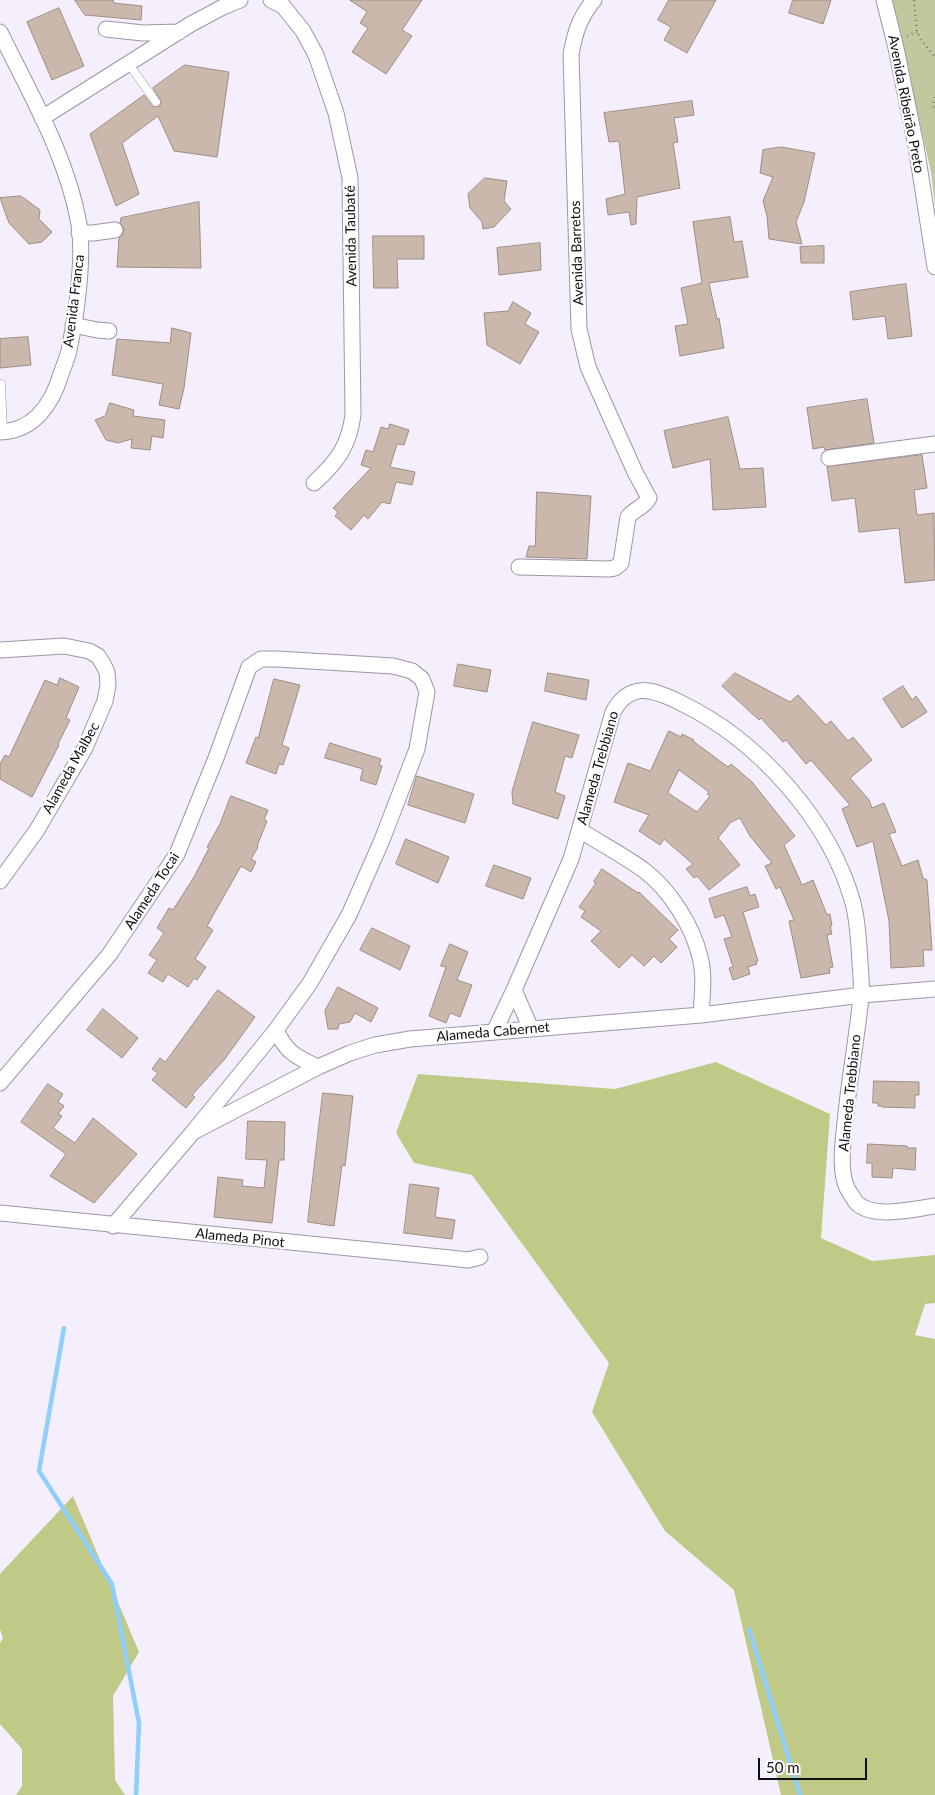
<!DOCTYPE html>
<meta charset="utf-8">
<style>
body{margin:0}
#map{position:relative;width:935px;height:1795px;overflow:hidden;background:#f5eefc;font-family:Lato,sans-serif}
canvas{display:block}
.scale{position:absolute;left:758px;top:1758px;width:109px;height:22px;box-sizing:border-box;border:2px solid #100d13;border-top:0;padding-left:6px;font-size:15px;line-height:18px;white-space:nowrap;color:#100d13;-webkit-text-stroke:4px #fefefe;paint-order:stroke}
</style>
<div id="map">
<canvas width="935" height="1795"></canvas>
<div class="scale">50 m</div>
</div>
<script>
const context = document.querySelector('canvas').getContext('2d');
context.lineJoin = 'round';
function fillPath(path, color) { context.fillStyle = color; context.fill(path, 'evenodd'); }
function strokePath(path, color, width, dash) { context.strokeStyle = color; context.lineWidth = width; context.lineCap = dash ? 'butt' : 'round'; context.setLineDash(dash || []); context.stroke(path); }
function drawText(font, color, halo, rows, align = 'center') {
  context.font = font + ' Lato,sans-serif'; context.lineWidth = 4.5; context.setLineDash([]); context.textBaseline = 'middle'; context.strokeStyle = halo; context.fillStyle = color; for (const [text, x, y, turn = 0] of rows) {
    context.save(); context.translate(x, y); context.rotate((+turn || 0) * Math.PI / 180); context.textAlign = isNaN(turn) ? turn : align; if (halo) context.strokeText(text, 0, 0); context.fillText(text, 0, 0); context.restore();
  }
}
const green = new Path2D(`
 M891,0H935V206L931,172L913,93L903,44Z`);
const forest = new Path2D(`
 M716,1062L830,1114L821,1238L872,1261L935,1255V1303L925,1304L915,1335L935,1339V1795H781L734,1590L665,1531L592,1412L609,1363L472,1175L414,1163L396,1133L418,1074L615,1089Z
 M73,1496L139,1652L113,1696L115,1780L125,1795H16L22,1786V1749L0,1724V1643L3,1638L0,1629V1574Z`);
const stream = new Path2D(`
 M64,1328L39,1471L112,1584L139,1723L136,1795
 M749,1629L800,1795`);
const building = new Path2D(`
 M75,0H113L114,3L142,6L141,20L85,15Z
 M350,0H422L402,30L412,36L386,74L352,52L368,28L360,23L367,12Z
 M669,0H716L687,53L664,40L671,27L658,20Z
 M793,0H831L823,24L789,13Z
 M59,8L84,66L52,80L27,22Z
 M185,65L229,72L217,157L174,151L158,116L122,143L139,194L116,206L90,134L144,95L153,107L160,106L161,101L153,88Z
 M692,101L694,115L674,118L678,142L673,143L680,188L637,197L636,224L631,225L629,212L608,215L606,199L625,194L619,141L609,142L604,113Z
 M781,147L815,153L804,202L796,222L802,244L769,239L767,216L763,201L773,177L760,173L763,150Z
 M485,178L507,181L504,201L511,209L494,227L483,229L482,222L470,208L468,194Z
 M21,196L40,210L39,219L52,232L42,242L29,244L9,223L0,198Z
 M199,202L201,268L117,267L119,238L123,234L124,229L120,223L121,218Z
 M730,217L734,242L742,241L748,277L709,283L717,319L719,318L724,348L680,356L675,326L688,324L681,288L702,283L693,222Z
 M373,236H424V259H397L398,288H374Z
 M540,243L541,270L499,275L497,248Z
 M824,246V263H801L800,247Z
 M906,284L912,336L888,339L885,316L853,320L850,292Z
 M513,302L531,313L525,324L539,332L520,364L487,345L484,313L508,311Z
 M172,328L191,333L184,388L179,409L159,405L163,384L112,375L117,339L170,343Z
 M28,337L31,365L0,368V339Z
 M867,399L874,443L825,450L824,447L813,449L807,408Z
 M110,403L134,410L133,416L165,420L163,438L152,436L150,450L131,448L132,439L118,443L106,440L95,420L105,416Z
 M728,417L740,469L763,468L766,507L713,510L710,459L673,468L664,431Z
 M390,424L409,430L404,445L397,444L390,467L415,472L412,485L396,482L390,504L382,502L368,519L364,515L351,530L335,516L338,512L333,508L371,468L361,465L366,450L373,452L381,427L388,429Z
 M922,455L927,488L914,490L917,515L934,513L935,580L905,583L899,528L859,532L855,498L832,501L827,467Z
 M537,492L591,496L587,559L526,557L529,546H535Z
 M458,664L491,670L487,692L454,686Z
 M548,673L589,680L586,700L545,691Z
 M735,673L790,702L798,695L826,725L831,721L848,741L853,737L872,760L850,778L869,800L872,808L884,803L896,832L889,834L902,866L918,860L923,878L927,880L932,950H923L924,966L891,968L889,921L873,841L857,847L842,809L850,805L811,760L806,764L786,740L783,742L761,718L759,720L722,686Z
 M60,678L79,687L66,718L70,720L58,744L59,745L32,797L0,779V764L5,755L9,757L45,680L57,685Z
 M274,679L300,685L282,745L289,748L283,765L279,764L276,774L246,763L256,737L258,738Z
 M903,686L912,700L916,696L927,712L902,728L883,699Z
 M533,722L579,735L572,758L565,756L555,792L565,796L558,819L513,804L512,792Z
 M669,731L681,737L682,734L694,740L693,741L728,767L731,764L752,782L795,836L784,845L802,885L813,880L827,915L830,914L832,926H830L832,934L827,935L833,967L829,968L830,973L801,978L789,921L794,920L780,887L776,889L765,866L772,863L750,836L740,818L731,822L718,838L740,865L709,890L697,876L694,878L686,869L693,864L664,839L660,845L639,831L649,815L614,802L628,763L650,771ZM679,770L709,792L707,794L710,796L697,812L668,793Z
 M330,743L381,759L379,765L382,766L376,785L360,780L363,769L325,758Z
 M417,776L474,794L465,823L408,805Z
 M231,796L268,810L264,820L267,821L257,846L258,847L251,859L256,862L251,872L241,866L207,926L213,930L195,959L206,967L197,980L194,978L188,987L168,974L163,982L148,973L157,960L149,955L164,933L157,928L169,908L173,910L194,877L209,848L207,847L220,824Z
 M406,839L449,857L438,883L396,864Z
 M494,865L531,878L523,899L486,886Z
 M602,869L638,893L639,892L678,930L669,939L677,947L661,963L654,956L644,966L632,955L619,968L591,941L601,931L581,917L585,911L579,907L596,883L594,882Z
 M747,887L750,896L755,894L759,907L743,912L758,961H756L757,964L748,967L750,974L733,980L729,968L733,967L724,939L732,937L724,915L715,918L709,899Z
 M372,928L410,946L400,970L360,950Z
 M450,944L468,952L457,980L472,985L460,1017L450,1013L446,1023L429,1016L446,967L441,966Z
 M338,987L378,1008L371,1022L355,1013L350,1022L339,1024L338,1029H328L325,1011Z
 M218,990L255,1017L224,1060L192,1095L195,1097L186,1108L152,1080L158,1073L152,1069L160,1058L165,1062Z
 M103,1009L138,1038L122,1058L87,1030Z
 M874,1081L919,1082V1095H915V1108L882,1107V1106H878V1103H873Z
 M48,1084L63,1094L58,1102L64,1106L58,1114L62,1116L53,1128L75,1143L93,1118L137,1154L94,1203L50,1176L66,1154L21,1122Z
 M323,1093L353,1096L345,1166L342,1165L334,1226L308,1222Z
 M248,1121L285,1122L284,1160H279L272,1223L214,1217L218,1177L243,1180L242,1186L264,1188L267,1160L246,1159Z
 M868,1144L907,1146V1148H916L915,1170L893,1168L892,1178L872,1177V1163H867Z
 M410,1184L439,1188L435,1217L455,1220L452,1239L404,1233Z`);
const path = new Path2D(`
 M914,0L917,32L921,40L935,57
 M907,36L917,32
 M935,97L933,105L935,112`);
const lane = new Path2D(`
 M128,63L156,102
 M1,384L3,432`);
const street = new Path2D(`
 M271,0L283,6L303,31L316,55L336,113L350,178L353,415C349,446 337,462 314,483
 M884,0L896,48L916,146L935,267
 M106,29L143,33L179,32
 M0,32C30,94 67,156 79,224C84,256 77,312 70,345C69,355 64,365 61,374C52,404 34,431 0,432
 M42,118L191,24L223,7L240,0
 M79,233H93L115,230
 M73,325L97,330L109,331
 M829,458L935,444
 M519,567L608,569L615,568L621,563L628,517C634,509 645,507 649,498L635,472L588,367L579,329L571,54C575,33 579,18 594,0
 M0,650L64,646L89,651L98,656L103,664L107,672L108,685L105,701L85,748L37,830L0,881
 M580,830C601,844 625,856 645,871C670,890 693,927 700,957C705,976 702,996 701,1015
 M514,990L531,1029
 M276,1030C286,1052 296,1057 318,1067
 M494,1032L514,990L571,859L613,712C630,681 653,689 681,703C758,740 830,820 853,903C858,922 859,944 860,963C861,974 862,986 861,997C857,1036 850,1075 846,1113C844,1135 838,1168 847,1188C849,1192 853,1197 855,1201C870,1220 914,1209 935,1206
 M0,1083L109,955L177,854L216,758L249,667L261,659H277L393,666L412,671L422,679L427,692L417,749L382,840L349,915L310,983L276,1030L193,1132
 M0,1213L450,1258L468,1260L480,1257
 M113,1226L193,1132L318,1067L350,1053L375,1045L410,1039L701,1015L862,995L935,989`);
const streetNames = [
 ["Avenida Ribeirão Preto",906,104,79],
 ["Avenida Taubaté",351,236,-91],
 ["Avenida Barretos",577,253,-92],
 ["Avenida Franca",74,301,-83],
 ["Alameda Malbec",71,768,-61],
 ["Alameda Trebbiano",598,768,-74],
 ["Alameda Tocai",152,891,-57],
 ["Alameda Cabernet",493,1032,-5],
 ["Alameda Trebbiano",850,1093,-84],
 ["Alameda Pinot",240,1238,6]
];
fillPath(green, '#c2c89d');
fillPath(forest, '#c0c985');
strokePath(stream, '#8fcffb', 4.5);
fillPath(building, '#cab8ad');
strokePath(building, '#9f8d82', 1);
strokePath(lane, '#9e95a6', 9);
strokePath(street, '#9e95a6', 17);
strokePath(path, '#7e7983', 2.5, [1, 4]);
strokePath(lane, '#fff', 8);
strokePath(street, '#fff', 15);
drawText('14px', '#100d13', '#fefefe', streetNames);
</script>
